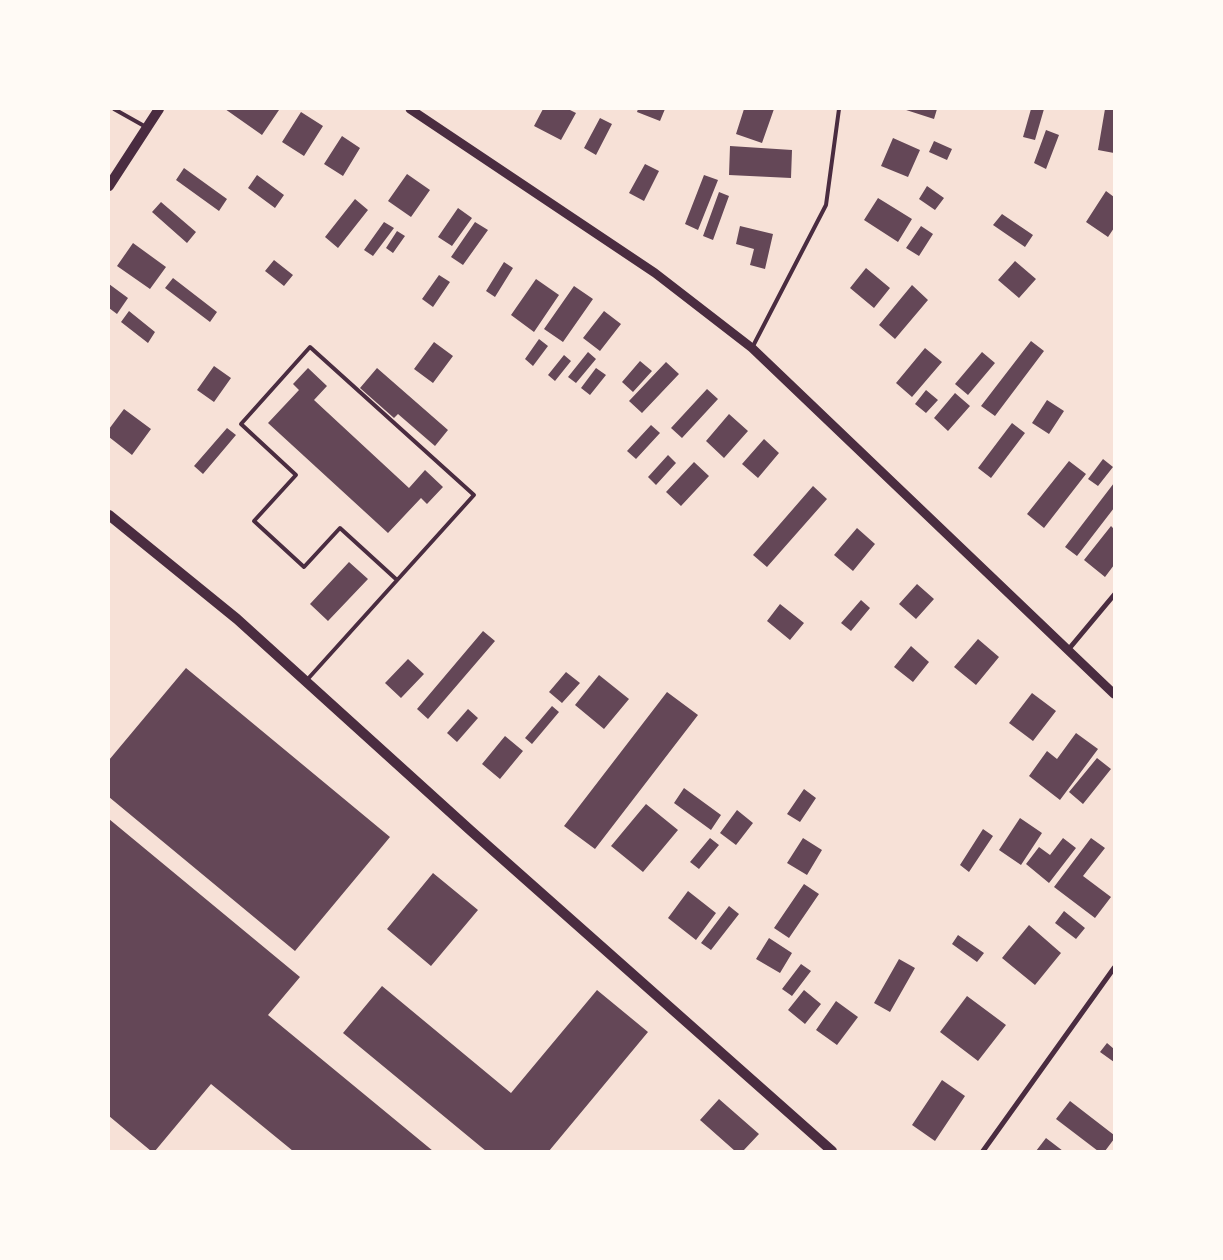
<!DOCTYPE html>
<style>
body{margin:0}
#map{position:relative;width:1223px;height:1260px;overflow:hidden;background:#f7e1d7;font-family:Arial,sans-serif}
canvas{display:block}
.frame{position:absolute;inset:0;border:110px solid #fffaf5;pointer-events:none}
</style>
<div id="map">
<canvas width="1223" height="1260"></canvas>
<div class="frame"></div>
</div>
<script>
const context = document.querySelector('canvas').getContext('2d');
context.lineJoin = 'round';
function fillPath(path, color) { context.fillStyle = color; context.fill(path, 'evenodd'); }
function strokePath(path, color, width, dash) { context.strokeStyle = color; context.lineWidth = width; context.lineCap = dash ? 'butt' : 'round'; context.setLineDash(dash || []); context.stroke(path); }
const building = new Path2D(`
 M225,109H278L279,110L262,135Z
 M543,109H568L576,113L561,140L534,126Z
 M638,109H665L660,121L637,112Z
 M744,109H774L762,143L736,134Z
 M903,109H937L934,119Z
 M1031,109H1044L1035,140L1023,137Z
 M1105,109H1114V153L1098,150Z
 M301,112L323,126L304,156L282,142Z
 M600,118L612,124L596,155L584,148Z
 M1046,130L1059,135L1046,169L1034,163Z
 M342,136L360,148L343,176L324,164Z
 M893,138L920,150L908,177L881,166Z
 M934,141L952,149L947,160L929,152Z
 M730,146L792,150L791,178L729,175Z
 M645,164L659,171L644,201L629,193Z
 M184,168L227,199L219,211L176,180Z
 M407,174L430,190L411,217L388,201Z
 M257,175L284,195L275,208L248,188Z
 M704,175L718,180L698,230L685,224Z
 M927,186L944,198L935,210L919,199Z
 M1106,191L1114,197V228L1108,237L1086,222Z
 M719,192L729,196L713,240L703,236Z
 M878,198L912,219L898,242L864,220Z
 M355,199L368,210L338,248L325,237Z
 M161,202L196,232L187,243L152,212Z
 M458,208L472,218L452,246L438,237Z
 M1002,214L1033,235L1025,247L993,225Z
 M384,222L394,228L373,256L364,250Z
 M475,222L488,230L463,265L451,257Z
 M740,226L773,234L765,269L750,265L754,249L736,244Z
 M921,226L933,234L919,256L906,248Z
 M397,231L405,236L393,253L386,248Z
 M133,243L166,267L150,289L117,266Z
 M274,260L293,275L284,286L265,271Z
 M1015,261L1036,279L1019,298L998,280Z
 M504,262L513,268L495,297L486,291Z
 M866,268L890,288L874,308L850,288Z
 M439,275L450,282L433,307L422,299Z
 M173,278L217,312L210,322L165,288Z
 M536,279L559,295L534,332L511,315Z
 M109,284L128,298L117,314L109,308Z
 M912,285L928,300L895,339L879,325Z
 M574,286L593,299L563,342L544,329Z
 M129,311L155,332L148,343L121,322Z
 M604,311L621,324L600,351L583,338Z
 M539,339L548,346L533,366L525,359Z
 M1031,341L1044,351L995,416L981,406Z
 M434,342L453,356L433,383L414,369Z
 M925,348L942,362L912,397L896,383Z
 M588,352L596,359L576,383L568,377Z
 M982,352L995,363L968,395L955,384Z
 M564,355L571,361L555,381L548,375Z
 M640,361L652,371L633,392L622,382Z
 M666,362L679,374L642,413L629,401Z
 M214,366L231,378L214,402L197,390Z
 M308,368L327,386L314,400L409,488L425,470L443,487L427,504L421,498L388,533L268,423L299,390L293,384Z
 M377,368L448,430L435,446L398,414L394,418L360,388Z
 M596,368L606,375L590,395L581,388Z
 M707,389L718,399L682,438L671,428Z
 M926,390L938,400L926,413L915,404Z
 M955,393L970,406L948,431L934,418Z
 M1047,400L1064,411L1049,434L1032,423Z
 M124,409L151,429L132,455L109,437V429Z
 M729,414L748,431L724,458L706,441Z
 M1012,423L1025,433L991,478L978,468Z
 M651,425L660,433L636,459L627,451Z
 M227,428L236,435L203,474L194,466Z
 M764,439L779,453L758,478L742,464Z
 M668,455L676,463L656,485L648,477Z
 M1103,459L1113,467L1098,486L1088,479Z
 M1069,461L1086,474L1044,528L1027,514Z
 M694,462L709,476L681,506L666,492Z
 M1114,483V508L1077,556L1065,547Z
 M813,486L827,499L767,567L753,555Z
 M1111,526L1114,529V565L1105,577L1084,560Z
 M857,528L875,544L853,571L834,555Z
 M349,562L368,579L328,621L310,604Z
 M917,584L934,599L916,619L899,604Z
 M861,600L870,608L851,631L841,623Z
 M780,604L804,623L790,640L767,621Z
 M483,631L495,641L428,719L417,709Z
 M978,639L999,657L976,685L954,667Z
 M911,646L929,662L913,682L894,667Z
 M408,659L424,674L401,698L385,683Z
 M186,668L390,837L295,951L109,797V760Z
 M566,672L580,683L562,703L549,692Z
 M599,675L629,699L604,729L575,705Z
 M667,692L698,715L595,849L564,826Z
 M1032,693L1056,711L1033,741L1009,723Z
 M552,706L559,712L532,744L525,738Z
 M468,709L478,718L457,742L447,733Z
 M1076,733L1098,749L1060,800L1029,776L1047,751L1057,759Z
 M505,736L523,751L500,779L482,764Z
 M1097,758L1111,769L1083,804L1069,792Z
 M684,788L721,815L711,830L674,803Z
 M804,789L816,798L800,822L787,814Z
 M646,804L678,830L643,872L611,846Z
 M737,810L753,823L736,845L720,833Z
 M1020,818L1042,833L1021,865L999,850Z
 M109,819L300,977L268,1015L433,1151H293L211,1084L155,1151H151L109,1116Z
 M983,829L993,836L969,872L960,865Z
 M710,838L719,845L699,869L690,862Z
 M803,838L822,850L807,875L787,863Z
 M1063,838L1076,848L1049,883L1026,864L1039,847L1050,855Z
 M1091,838L1105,848L1083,876L1111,897L1095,918L1054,887Z
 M433,873L478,910L431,966L387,929Z
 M804,884L819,894L789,938L774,928Z
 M688,891L716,913L696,940L668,918Z
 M729,906L739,914L711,950L701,943Z
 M1064,911L1085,928L1076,939L1055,923Z
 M1029,925L1061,953L1035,985L1002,958Z
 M958,935L984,953L977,962L952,944Z
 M769,938L792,953L780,973L756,959Z
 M899,959L915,968L890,1012L874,1003Z
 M801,964L811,971L792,996L782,989Z
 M382,986L511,1093L597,990L648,1032L549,1151H486L343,1033Z
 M804,990L821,1004L805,1024L788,1010Z
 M967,996L1006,1025L978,1061L940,1032Z
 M836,1001L858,1017L837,1045L816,1030Z
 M1107,1043L1114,1049V1062L1100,1052Z
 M942,1080L965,1096L935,1141L912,1125Z
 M719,1099L759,1134L743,1151H735L700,1120Z
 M1070,1101L1114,1135V1139L1105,1151H1098L1056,1119Z
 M1046,1138L1063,1151H1036Z`);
const service = new Path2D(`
 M114,109L146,127
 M752,348L826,205L839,109
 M306,681L474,495L310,347L241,424L296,475L254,521L304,567L340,528L397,580`);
const minor = new Path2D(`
 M1068,650L1114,595
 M983,1151L1114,968`);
const tertiary = new Path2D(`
 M410,109L655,273L752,348L1114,694`);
const secondary = new Path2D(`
 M109,186L159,109
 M109,515L237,619L470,830L832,1151`);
fillPath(building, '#644757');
strokePath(service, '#4a2c40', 4);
strokePath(minor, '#4a2c40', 5);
strokePath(tertiary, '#4a2c40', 9);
strokePath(secondary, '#4a2c40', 10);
</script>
